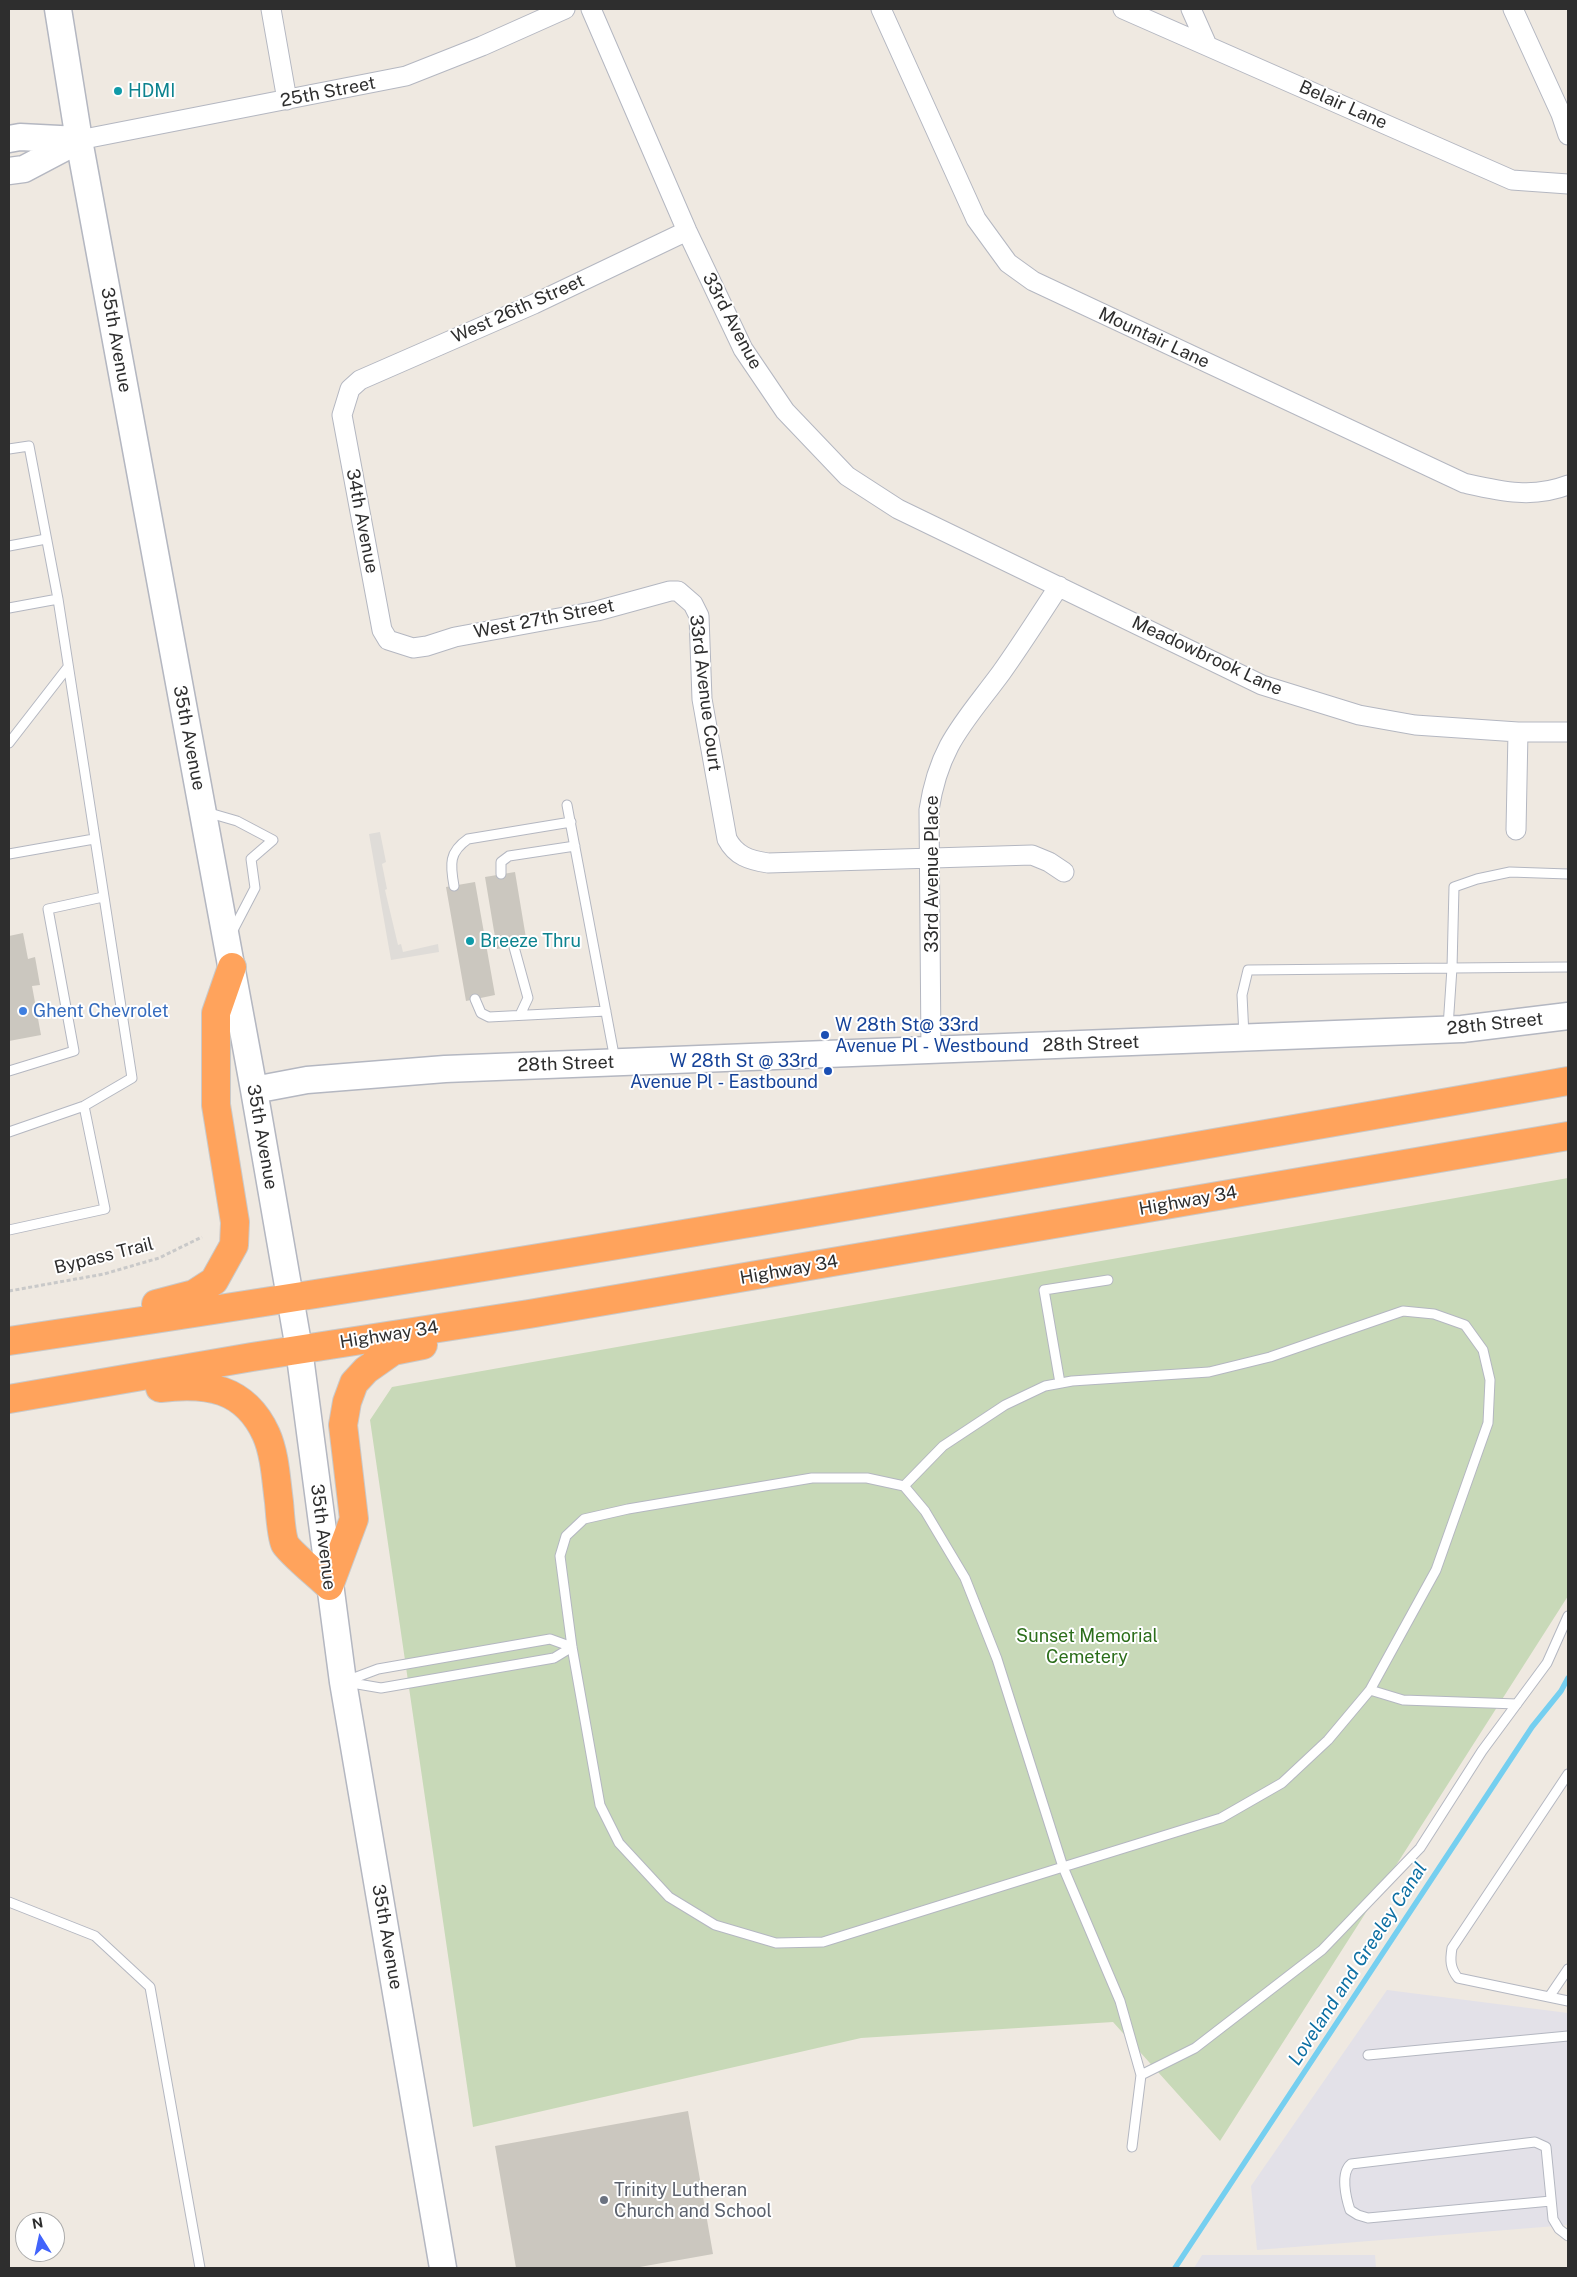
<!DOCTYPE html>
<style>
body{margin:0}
#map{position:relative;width:1577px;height:2277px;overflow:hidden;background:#efe9e1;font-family:"Public Sans",sans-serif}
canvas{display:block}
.frame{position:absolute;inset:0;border:10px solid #2e2e2e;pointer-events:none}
.north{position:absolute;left:15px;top:2212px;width:50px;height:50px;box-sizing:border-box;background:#fff;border:1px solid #ababab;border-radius:50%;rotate:350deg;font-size:14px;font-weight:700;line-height:20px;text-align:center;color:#2e2e2e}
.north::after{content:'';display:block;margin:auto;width:18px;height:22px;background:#4264fb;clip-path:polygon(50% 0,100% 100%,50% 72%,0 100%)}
</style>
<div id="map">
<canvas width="1577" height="2277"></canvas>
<div class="frame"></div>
<div class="north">N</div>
</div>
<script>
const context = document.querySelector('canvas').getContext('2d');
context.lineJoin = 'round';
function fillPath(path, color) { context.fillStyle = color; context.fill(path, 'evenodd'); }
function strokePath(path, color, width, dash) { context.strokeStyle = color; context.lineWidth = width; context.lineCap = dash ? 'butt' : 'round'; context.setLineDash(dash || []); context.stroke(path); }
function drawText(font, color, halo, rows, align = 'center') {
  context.font = font + ' "Public Sans",sans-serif'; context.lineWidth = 4; context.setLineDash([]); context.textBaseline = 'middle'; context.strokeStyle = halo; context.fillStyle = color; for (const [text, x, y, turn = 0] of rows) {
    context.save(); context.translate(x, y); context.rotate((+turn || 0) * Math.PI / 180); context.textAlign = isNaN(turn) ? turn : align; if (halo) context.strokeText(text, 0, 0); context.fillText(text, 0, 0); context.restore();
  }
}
const industrial = new Path2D(`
 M1387,1990L1568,2013V2225L1257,2250L1251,2186Z
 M1202,2255H1375L1376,2268H1194Z`);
const cemetery = new Path2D(`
 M1568,1178V1596L1220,2141L1113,2022L861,2038L473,2127L370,1420L392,1387Z`);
const plaza = new Path2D(`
 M380,832L386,862L382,864L387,889L385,890L398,945L401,944L403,952L438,944L439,952L391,960L369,834Z`);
const stream = new Path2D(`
 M1175,2268L1532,1727L1561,1691L1568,1678`);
const building = new Path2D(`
 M515,872L527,944L497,949L485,877Z
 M475,882L495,995L466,1001L446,887Z
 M23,933L28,959L35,957L40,985L32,986L41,1035L9,1041V936Z
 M688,2111L713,2254L634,2268H516L495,2146Z`);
const path = new Path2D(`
 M9,1291L104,1274L159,1258L202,1237`);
const lane = new Path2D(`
 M9,449L29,446L58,599L132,1078L84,1106L9,1132
 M9,546L46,539
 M9,608L58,599
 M9,743L68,667
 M567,805L615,1060
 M206,812L237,821L273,840L251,859L255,888L231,934
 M9,854L94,839
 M501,874V862L509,856L575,846
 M454,886C450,864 449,852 468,839L571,822
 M514,947L528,998L520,1015
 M475,999L481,1013L489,1017L606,1011
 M1448,1027L1452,968L1568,967
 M1244,1036L1242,995L1248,970L1452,968L1454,887L1477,879L1510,872L1568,874
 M9,1071L74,1051L48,909L103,897
 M9,1230L105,1209L84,1106
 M1060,1383L1044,1290L1108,1280
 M904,1486L943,1446L1005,1405L1045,1386L1072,1381L1209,1372L1270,1357L1403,1311L1434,1314L1465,1325L1483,1350L1490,1380L1488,1423L1436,1570L1370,1690L1328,1740L1282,1783L1221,1818L1063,1867L823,1942L776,1943L715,1925L669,1897L619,1843L600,1805L572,1647L560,1556L566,1536L584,1519L628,1509L812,1478H867L904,1486L925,1511L965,1578L997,1659L1063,1867L1120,2001L1141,2075L1195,2048L1322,1950L1420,1848L1482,1751L1547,1663L1568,1616
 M346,1681L378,1669L550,1639L572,1647
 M346,1682L381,1688L554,1658L572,1647
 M1370,1690L1403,1700L1517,1704
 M1568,1774L1452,1948C1450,1960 1450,1968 1458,1978L1568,2001
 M9,1902L95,1936L150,1987L200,2268
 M1549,1997L1568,1969
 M1368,2055L1568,2036
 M1132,2147L1141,2075
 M1551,2201L1368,2218L1358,2215L1350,2210C1346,2198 1340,2173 1351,2164L1535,2142L1546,2147L1553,2219L1559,2229L1568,2236`);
const street = new Path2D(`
 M271,9L287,100
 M591,9L687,231L743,349L785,411L847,476L898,509L1262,685L1359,715L1415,725L1518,732H1568
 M881,9L976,219L1008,263L1033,281L1464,483C1500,491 1532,499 1568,485
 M1123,9L1512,180L1568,184
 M1191,9L1207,45
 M1513,9L1561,114L1568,135
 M79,140L406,76L482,46L565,9
 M687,231L534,304L360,380L350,389L342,415L382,630L388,640L413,648L427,646L455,637L597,611L670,591H678L693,604L699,616L702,699L727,839C736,856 749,860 768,863L1032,855L1049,862L1064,872
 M1516,830L1518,732
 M931,1050L929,810C939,745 964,723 1001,673C1021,645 1040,615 1059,586`);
const secondary = new Path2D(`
 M58,9L79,140L254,1090L299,1349L343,1682L443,2268
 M9,139L20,137L79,140
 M9,171L24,169L79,140
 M254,1090L307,1080L445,1069L1462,1029L1568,1016`);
const highway = new Path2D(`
 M156,1304L194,1294L214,1281L234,1245L235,1222L216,1105V1013L232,967
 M9,1341C530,1264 1049,1172 1568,1081
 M160,1388C207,1382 245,1388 266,1434C275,1454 276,1480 279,1502C280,1512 281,1535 285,1544C290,1553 320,1577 329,1586L354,1519L343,1425L347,1402L354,1383L366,1370L393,1351L423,1345
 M9,1399L252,1357L529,1314L1568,1136`);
const markers = [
 [118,91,5,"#0f9aa8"],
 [470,941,5,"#0f9aa8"],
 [23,1011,5,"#3f7fe0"],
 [825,1035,5,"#1a4fb4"],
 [828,1071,5,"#1a4fb4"],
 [604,2200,5,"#6b7280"]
];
const cultureNames = [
 ["HDMI",128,91],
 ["Breeze Thru",480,941]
];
const streetNames = [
 ["25th Street",328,92,-11],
 ["Belair Lane",1343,105,24],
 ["West 26th Street",518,309,-24],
 ["33rd Avenue",732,321,62],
 ["Mountair Lane",1154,338,25],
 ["35th Avenue",116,340,80],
 ["34th Avenue",362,521,79],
 ["West 27th Street",544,619,-11],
 ["Meadowbrook Lane",1207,656,25],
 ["33rd Avenue Court",705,693,83],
 ["35th Avenue",189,738,79],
 ["33rd Avenue Place",932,874,-90],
 ["28th Street",1495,1024,-6],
 ["28th Street",1091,1044,-2],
 ["28th Street",566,1064,-2],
 ["35th Avenue",262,1137,80],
 ["Highway 34",1188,1201,-10],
 ["Bypass Trail",104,1256,-14],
 ["Highway 34",789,1270,-10],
 ["Highway 34",389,1335,-9],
 ["35th Avenue",323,1537,83],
 ["35th Avenue",387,1937,80]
];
const shopNames = [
 ["Ghent Chevrolet",33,1011]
];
const transitNames = [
 ["W 28th St@ 33rd",835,1025],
 ["Avenue Pl - Westbound",835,1046],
 ["W 28th St @ 33rd",818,1061,"right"],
 ["Avenue Pl - Eastbound",818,1082,"right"]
];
const parkNames = [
 ["Sunset Memorial",1087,1636],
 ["Cemetery",1087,1657]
];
const worshipNames = [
 ["Trinity Lutheran",614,2190],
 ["Church and School",614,2211]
];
const waterNames = [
 ["Loveland and Greeley Canal",1358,1964,-57]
];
fillPath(industrial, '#e3e1e8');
fillPath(cemetery, '#c8d9b8');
fillPath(plaza, '#dfdcd8');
strokePath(stream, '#75cff0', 5.5);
fillPath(building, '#cbc7bf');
strokePath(lane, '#b4b7c1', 11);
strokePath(street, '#b4b7c1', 21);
strokePath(secondary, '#b4b7c1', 29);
strokePath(highway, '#c9c9c9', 30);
strokePath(path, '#c9c9c9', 3, [4, 2.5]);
strokePath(lane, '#fff', 9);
strokePath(street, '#fff', 19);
strokePath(secondary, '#fff', 26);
strokePath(highway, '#ffa35c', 28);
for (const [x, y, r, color] of markers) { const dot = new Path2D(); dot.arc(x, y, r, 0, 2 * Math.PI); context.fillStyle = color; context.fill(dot); strokePath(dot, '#fff', 2); }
drawText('18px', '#0d838f', '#fff', cultureNames, 'left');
drawText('18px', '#2e2e2e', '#fff', streetNames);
drawText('18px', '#366cbe', '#fff', shopNames, 'left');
drawText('18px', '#164399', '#fff', transitNames, 'left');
drawText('18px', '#2c6e1b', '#fff', parkNames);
drawText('18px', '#5b616d', '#fff', worshipNames, 'left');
drawText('italic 19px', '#0d6fa3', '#fff', waterNames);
</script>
